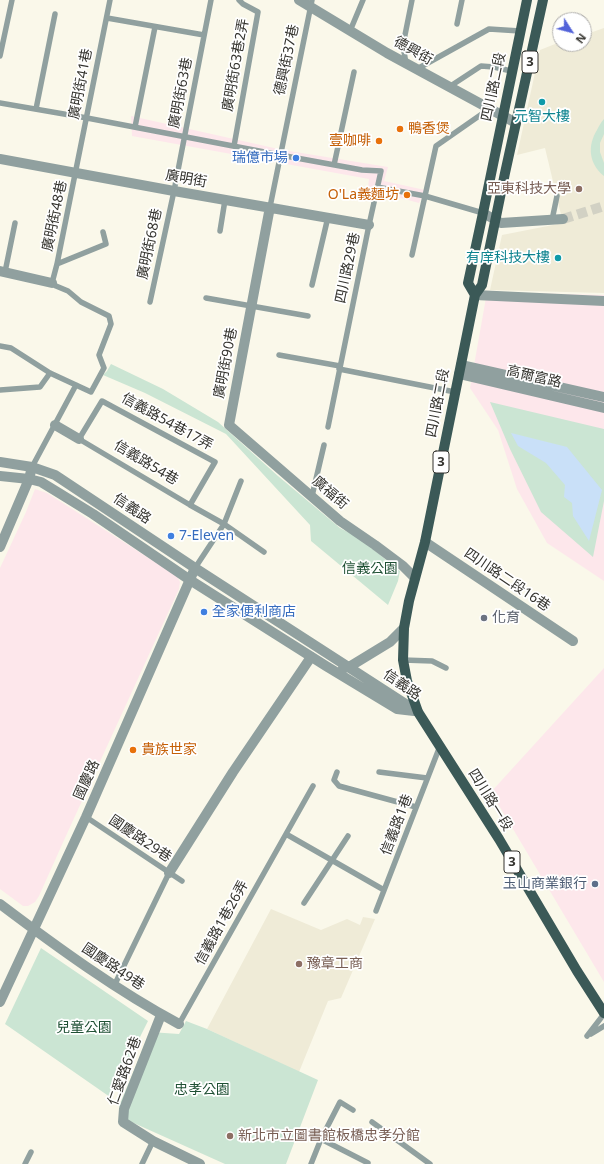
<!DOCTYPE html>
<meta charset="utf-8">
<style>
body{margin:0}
#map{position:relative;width:604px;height:1164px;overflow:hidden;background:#faf8ea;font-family:"Noto Sans",sans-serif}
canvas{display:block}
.north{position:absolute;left:552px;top:12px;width:40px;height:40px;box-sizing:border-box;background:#fff;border:1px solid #aeadab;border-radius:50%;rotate:126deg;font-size:11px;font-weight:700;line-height:16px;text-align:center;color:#34332e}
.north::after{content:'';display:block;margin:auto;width:14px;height:18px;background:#5363d9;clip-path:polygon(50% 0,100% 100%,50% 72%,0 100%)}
</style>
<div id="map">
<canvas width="604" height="1164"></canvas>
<div class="north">N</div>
</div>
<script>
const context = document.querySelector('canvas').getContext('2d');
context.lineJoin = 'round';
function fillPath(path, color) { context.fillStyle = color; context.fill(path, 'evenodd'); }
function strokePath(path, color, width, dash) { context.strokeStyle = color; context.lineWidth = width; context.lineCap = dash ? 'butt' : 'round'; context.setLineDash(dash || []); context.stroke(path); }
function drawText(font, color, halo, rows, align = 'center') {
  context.font = font + ' "Noto Sans","Noto Sans TC",sans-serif'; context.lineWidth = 3.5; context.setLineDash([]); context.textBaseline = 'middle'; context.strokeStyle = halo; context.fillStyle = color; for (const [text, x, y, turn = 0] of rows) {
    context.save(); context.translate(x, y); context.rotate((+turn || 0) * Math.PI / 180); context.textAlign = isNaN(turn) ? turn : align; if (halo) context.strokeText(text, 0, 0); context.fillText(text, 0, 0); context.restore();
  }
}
const commercial = new Path2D(`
 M131,116L283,150L388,167L384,181L425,190L419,203L368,189L369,179L132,136Z
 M487,292L604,295V581L547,543L517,489L498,430L470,388Z
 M35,489L47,493L177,576L180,582L179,589L65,838L39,896L35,902L28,906H23L0,889V568L26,512Z
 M604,668V982L491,792Z`);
const built = new Path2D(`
 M604,28V293L490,290L502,235L563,223L545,148L517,155L540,50L560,42V44H584V35Z
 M271,909L321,930L347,919L360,925L363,917L375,919L341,998L328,1001L299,1072L207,1029Z`);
const green = new Path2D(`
 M604,119V134L600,143V152L604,163V176C589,164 587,146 597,130C599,126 601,122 604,119Z
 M111,364L163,389L218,422L278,476L340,528L359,538L400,571L398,581L388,605L311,541L310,525L226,434L145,393L103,375L107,371Z
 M490,402L604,429V501L593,557L541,512L510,449Z
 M41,948L148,1021L110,1097L5,1024Z
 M186,1021L207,1029L318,1080L286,1164H225L127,1120L119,1106L150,1032L179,1034Z`);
const water = new Path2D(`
 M511,433L567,447L602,490L589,541L573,516L572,503L564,497L565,485L546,463L518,446Z`);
const minorTunnel = new Path2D(`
 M563,219L604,206`);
const service = new Path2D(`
 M107,18L204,35
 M457,24L462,0
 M350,31L363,0
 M0,56L12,0
 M406,64L403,45L412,0
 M417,69L489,29L520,31
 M449,87L481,66L494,67L511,71
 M0,103L87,118L280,155L362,170L381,171L369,225L328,427
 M36,109L55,14
 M135,127L155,27
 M234,146L258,12L243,4L239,0
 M334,165L354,72
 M377,187L425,196L483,213
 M270,207L312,0
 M552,220L557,196
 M220,231L225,200
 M412,255L436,146L489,109
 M57,264L106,244L103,232
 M5,272L15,223
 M312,285L328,217
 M206,298L308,316
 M150,302L174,191L211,0
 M0,346L11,348L50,373L91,392L104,368L99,355L111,324L109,316L81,302L68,291L56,286L52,283L57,264L110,0
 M279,355L340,366
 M339,369L455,392
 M0,390L40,387L50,373
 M32,467L76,385
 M312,496L324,445
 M190,505L215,462L102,401L79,439L190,505L224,524L264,552
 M195,568L224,524L241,481
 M403,660L432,661L446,668
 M337,772L334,780L339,786L416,807
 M379,772L427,778
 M86,817L182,881
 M286,834L384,890
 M304,903L348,836
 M376,911L440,746
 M114,986L169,873
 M179,1024L313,786
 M591,1034L604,1026
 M587,1036L604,1014
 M372,1122L430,1164
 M321,1139L340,1102L353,1110
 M25,1164L31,1152
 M142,1164L153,1141
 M311,1164L321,1139L368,1163`);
const minor = new Path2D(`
 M299,0L387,53L516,123
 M0,159L174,191L369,225
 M270,207L229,425L340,521L375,545L403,566L415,578
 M483,213L501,223L563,219
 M0,271L52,283
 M475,295L604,301
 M461,365L604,397
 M459,374L604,408
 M55,425L79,439
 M425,542L573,641
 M0,547L29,479L32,467
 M169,873L233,772L311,657
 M0,904C57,947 116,990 179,1024
 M0,1002L86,817L195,568
 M161,1015L124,1109L123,1122L153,1141L200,1164`);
const tertiary = new Path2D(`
 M0,462L32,467L55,475L195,568L418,712
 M0,476L29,479L41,482L59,493L93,514L190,580L326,666L397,709L414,711
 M343,668L349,667L390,642L404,628`);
const primary = new Path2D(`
 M543,0L505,173L482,285L475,295L425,542L409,601L404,628L403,660L407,681L418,712L499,839L577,971L604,1013
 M475,295L468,283L483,213L527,0`);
const markers = [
 [542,102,4,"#0f9aa8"],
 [400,129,4,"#e8710a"],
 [379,141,4,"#e8710a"],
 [296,158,4,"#3f7fe0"],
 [579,189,4,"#8d6e63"],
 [407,195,4,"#e8710a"],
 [558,258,4,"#0f9aa8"],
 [171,536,4,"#3f7fe0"],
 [204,612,4,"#3f7fe0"],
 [484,618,4,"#6b7280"],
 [133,750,4,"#e8710a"],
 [595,884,4,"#5c6f8a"],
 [299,964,4,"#8d6e63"],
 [230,1136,4,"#8d6e63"]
];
const shields = [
 [530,62,16],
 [441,462,16],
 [512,862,16]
];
const shieldNames = [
 ["3",530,62],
 ["3",441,462],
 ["3",512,862]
];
const streetNames = [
 ["德興街",413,51,29],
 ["德興街37巷",287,60,-78],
 ["廣明街63巷2弄",236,65,-80],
 ["廣明街41巷",81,84,-79],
 ["四川路二段",494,87,-78],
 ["廣明街63巷",181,93,-79],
 ["廣明街",186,179,10],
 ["廣明街48巷",55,216,-78],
 ["廣明街68巷",150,244,-78],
 ["四川路29巷",348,268,-78],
 ["廣明街90巷",226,363,-79],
 ["高爾富路",534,377,13],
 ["四川路二段",438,403,-79],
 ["信義路54巷17弄",167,422,29],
 ["信義路54巷",146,463,31],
 ["廣福街",330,493,41],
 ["信義路",132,509,34],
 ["四川路二段16巷",507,580,34],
 ["信義路",402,685,34],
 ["國慶路",87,780,-66],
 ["四川路一段",490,800,58],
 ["信義路1巷",397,825,-69],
 ["國慶路29巷",140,839,34],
 ["信義路1巷26弄",222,923,-61],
 ["國慶路49巷",113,967,34],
 ["仁愛路62巷",125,1071,-70]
];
const cultureNames = [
 ["元智大樓",542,117],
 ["有庠科技大樓",550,258,"right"]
];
const foodNames = [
 ["鴨香煲",408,129],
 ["壹咖啡",371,141,"right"],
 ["O'La義麵坊",399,195,"right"],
 ["貴族世家",141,750]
];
const shopNames = [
 ["瑞億市場",288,158,"right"],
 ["7-Eleven",179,536],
 ["全家便利商店",212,612]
];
const educationNames = [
 ["亞東科技大學",571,189,"right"],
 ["豫章工商",307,964],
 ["新北市立圖書館板橋忠孝分館",238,1136]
];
const parkNames = [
 ["信義公園",370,569],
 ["兒童公園",84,1028],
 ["忠孝公園",202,1090]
];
const worshipNames = [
 ["化育",492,618]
];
const serviceNames = [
 ["玉山商業銀行",587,884]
];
fillPath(commercial, '#fde7eb');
fillPath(built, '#efebd7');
fillPath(green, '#cbe5d3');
fillPath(water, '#c9e0f8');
strokePath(minorTunnel, '#d2d1c4', 10, [10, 5]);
strokePath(service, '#90a09f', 5.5);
strokePath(minor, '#90a09f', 10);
strokePath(tertiary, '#90a09f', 10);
strokePath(primary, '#3b5957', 10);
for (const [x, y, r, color] of markers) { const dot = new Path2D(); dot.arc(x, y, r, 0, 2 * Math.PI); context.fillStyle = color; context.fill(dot); strokePath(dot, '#fff', 1.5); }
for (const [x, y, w] of shields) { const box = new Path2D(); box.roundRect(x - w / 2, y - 11, w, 22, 3); context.fillStyle = '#fff'; context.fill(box); strokePath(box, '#34332e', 1); }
drawText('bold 13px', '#34332e', null, shieldNames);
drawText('14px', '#34332e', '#fff', streetNames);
drawText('14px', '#0d838f', '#fff', cultureNames);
drawText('14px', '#c56008', '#fff', foodNames, 'left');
drawText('14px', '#366cbe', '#fff', shopNames, 'left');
drawText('14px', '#785e54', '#fff', educationNames, 'left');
drawText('14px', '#1f5034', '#fff', parkNames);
drawText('14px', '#5b616d', '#fff', worshipNames, 'left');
drawText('14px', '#4e5e75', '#fff', serviceNames, 'right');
</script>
